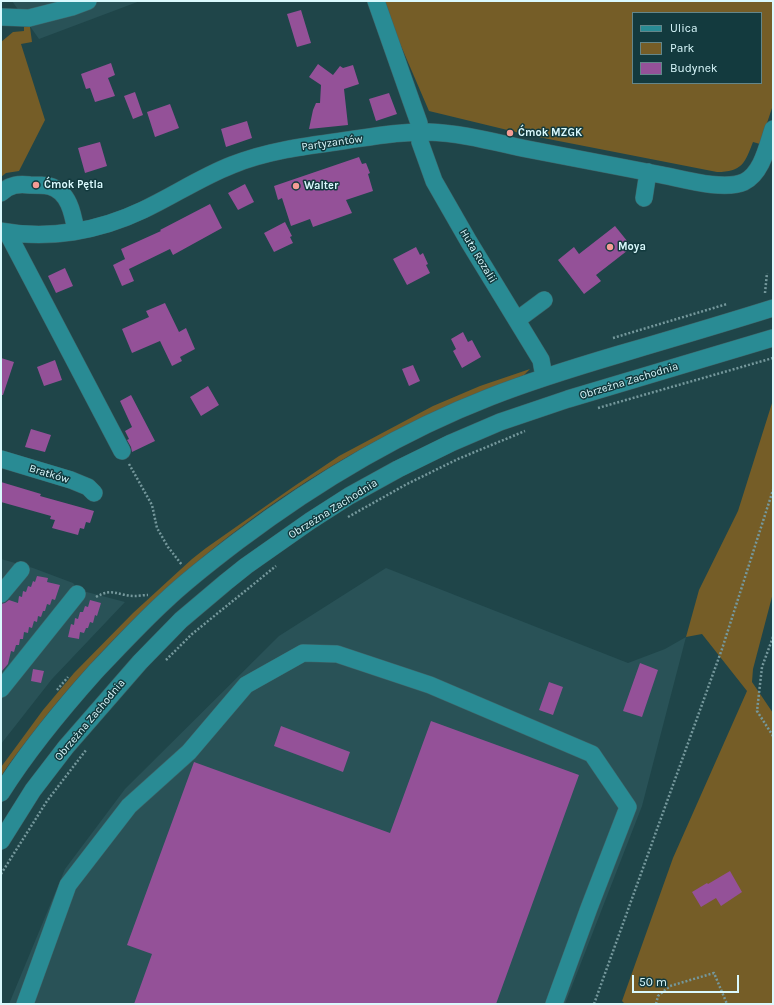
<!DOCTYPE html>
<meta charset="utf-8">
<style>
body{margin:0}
#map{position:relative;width:774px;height:1005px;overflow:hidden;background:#1f4549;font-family:Karla,sans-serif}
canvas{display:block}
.frame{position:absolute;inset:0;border:2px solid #daf9fd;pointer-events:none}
.legend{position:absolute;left:632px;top:12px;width:130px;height:72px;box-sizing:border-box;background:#133a3e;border:1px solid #63868a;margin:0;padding:5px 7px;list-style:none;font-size:12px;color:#daf9fd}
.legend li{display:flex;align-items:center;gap:8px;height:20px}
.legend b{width:20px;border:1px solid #63868a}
.scale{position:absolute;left:632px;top:975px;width:107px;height:18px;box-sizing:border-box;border:2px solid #daf9fd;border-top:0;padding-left:5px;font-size:12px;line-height:14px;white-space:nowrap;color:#daf9fd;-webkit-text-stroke:3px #133a3e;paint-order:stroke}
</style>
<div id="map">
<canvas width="774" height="1005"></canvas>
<div class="frame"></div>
<ul class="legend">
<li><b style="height:5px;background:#298b94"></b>Ulica</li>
<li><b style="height:11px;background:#755d27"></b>Park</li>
<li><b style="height:11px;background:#945198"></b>Budynek</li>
</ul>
<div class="scale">50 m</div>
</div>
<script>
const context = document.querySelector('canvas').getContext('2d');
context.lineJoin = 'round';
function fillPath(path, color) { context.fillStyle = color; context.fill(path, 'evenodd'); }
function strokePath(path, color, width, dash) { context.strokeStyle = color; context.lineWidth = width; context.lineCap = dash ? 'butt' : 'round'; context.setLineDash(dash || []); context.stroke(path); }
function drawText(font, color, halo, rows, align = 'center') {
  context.font = font + ' Karla,sans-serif'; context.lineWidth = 3; context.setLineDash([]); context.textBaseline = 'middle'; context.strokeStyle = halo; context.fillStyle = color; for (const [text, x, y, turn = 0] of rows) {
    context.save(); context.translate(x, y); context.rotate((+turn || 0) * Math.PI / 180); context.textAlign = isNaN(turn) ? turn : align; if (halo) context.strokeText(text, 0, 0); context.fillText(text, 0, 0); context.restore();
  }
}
const built = new Path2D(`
 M12,1H140L39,39Z
 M1,559L33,568L73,583L79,590L125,602L52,679L1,744Z
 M386,568L628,663L665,649L686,637L642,806L565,1004H9L65,869L125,789L279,636Z`);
const green = new Path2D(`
 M384,1H773V105L760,144L753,142C745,163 742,172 717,172L528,135L429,111L398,39ZM633,13H761V83H633Z
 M24,27H30L32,42L21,44L45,120L19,171L6,173L1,177V42L13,32L24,31Z
 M530,369L524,375C474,396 424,415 376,441C227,520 98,638 1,776V767L7,759L43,710L74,673L133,613L192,559L206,548L293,487L339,456L433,406L480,386Z
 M773,400V593L753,669L752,682L773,713V1004H625L622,1001L673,858L747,691L702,634L686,637L699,590L738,511Z`);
const building = new Path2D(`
 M301,10L311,43L297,47L287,14Z
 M111,63L115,75L108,78L115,96L95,102L90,88L86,89L81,74Z
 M318,64L333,75L340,66L343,68L353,65L359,84L344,89L348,125L309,129L313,110L316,103H320L321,85L309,77Z
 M135,92L143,115L133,119L124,96Z
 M389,93L397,114L376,121L369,99Z
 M170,104L179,128L155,137L147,112Z
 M247,121L252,138L226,147L221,129Z
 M100,142L107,166L85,173L78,148Z
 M359,157L362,164L366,163L370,173L368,174L373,191L346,200L352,213L313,227L310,219L291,226L282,198L278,200L274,186Z
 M245,184L254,202L238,210L228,193Z
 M210,204L222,228L173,255L170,249L129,269L134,281L122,286L113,265L125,259L127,264L121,249L161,231L160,230Z
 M285,222L292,236L290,237L293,243L274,252L264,233Z
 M615,226L632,247L596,275L601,281L584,294L558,260L574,247L579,254Z
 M416,247L420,255L423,253L428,264L426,265L430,273L407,285L393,259Z
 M65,268L73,286L56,293L48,276Z
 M165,303L179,332L186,328L195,349L180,357L182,361L172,366L160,341L132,353L122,329L149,317L146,311Z
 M463,332L468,342L472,340L481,357L462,368L453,351L456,349L451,339Z
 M1,358L14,362L3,395H1Z
 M55,360L62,380L44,386L37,367Z
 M413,365L420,381L409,386L402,369Z
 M208,386L219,405L201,416L190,397Z
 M131,395L155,441L132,452L131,447L127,440L129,439L125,431L132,427L120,401Z
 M31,429L51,435L45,452L25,447Z
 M1,482L41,494L40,496L94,511L90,523L86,522L84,529L80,528L78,535L52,528L55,520L50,519L51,516L1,502Z
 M37,576L48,578L47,582L60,585L55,600L52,599L50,605L47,604L45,611H43L41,617L38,616L37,622L34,621L32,628L29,627L28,633L24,632L23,639H20L19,645H16L14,652L11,651L8,664L1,672V604L5,603L9,600L18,603L19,596L22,597L23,591L26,592L28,586L31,587L33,581L35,582Z
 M90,600L101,603L97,616L95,615L93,623L90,622L88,628H86L84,633L80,632L79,639L68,637L71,624L74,625L75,618L78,619L80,612H83L85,606L88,607Z
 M640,663L658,670L642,717L623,711Z
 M33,669L44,671L41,683L31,681Z
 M549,682L563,687L553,715L539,710Z
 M431,721L579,775L496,1004H134L152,954L127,945L194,762L390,833Z
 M281,726L350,752L343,772L274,746Z
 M730,871L742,892L721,906L716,898L701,907L692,892L707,883L708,884Z`);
const path = new Path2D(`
 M765,293L767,273
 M613,338L727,304
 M598,408L773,358
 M129,464L152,505L157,528L168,547L182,565
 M348,517L407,484L458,459L525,431
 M96,597C113,587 118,596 135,596C139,596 144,595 148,595
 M773,637L762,667L757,711L773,736
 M166,660L192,634L276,566
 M57,690L68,677
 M1,874L47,801L86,750
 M594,1004L722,649L773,490
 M656,1004L658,996L670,986L714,973L727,1004`);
const minor = new Path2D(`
 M376,1L414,109L419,123L420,142L434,181L469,242L541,360L544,377
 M1,17L29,18L72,7L88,1
 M1,193C10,184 19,184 30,185C36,185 43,185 49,186C69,191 73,214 76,231
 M644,198L648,172
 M1,231C49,240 99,231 143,210C173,196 201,177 232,165C267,151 305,146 342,141C370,137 400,131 428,132C462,133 494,142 527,149C572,158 617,166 662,175C683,179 724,191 744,182C762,173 767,147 773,129
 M7,232L122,451
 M517,320L544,300
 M1,459L71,480L88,487L94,493
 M1,594L21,570
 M1,689L77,594
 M1,793C28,750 62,709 96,671C119,647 141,623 165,601C188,579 213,560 238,541C315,483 400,432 490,397C533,380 576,367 620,354C671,339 722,324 773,308
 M1,841L33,790L66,747L140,662L181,620L226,582L246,566L310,521L349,496L398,469L451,443L500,422L568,399L773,338
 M25,1004L68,885L129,806L189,752L246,685L303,653L337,654L430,685L592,754L628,807L589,908L554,1004`);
const markers = [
 [510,133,4,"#f59c95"],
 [36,185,4,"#f59c95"],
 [296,186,4,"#f59c95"],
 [610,247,4,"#f59c95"]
];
const poiNames = [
 ["Ćmok MZGK",518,133],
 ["Ćmok Pętla",44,185],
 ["Walter",304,186],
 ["Moya",618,247]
];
const streetNames = [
 ["Partyzantów",332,143,-8],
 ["Huta Rozalii",478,256,59],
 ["Obrzeżna Zachodnia",629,381,-17],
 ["Bratków",49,474,17],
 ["Obrzeżna Zachodnia",333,509,-32],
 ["Obrzeżna Zachodnia",90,720,-50]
];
fillPath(built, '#295257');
fillPath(green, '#755d27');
fillPath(building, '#945198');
strokePath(minor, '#3e6569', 18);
strokePath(path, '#75989c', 2.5, [2, 2]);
strokePath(minor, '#298b94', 17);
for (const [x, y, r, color] of markers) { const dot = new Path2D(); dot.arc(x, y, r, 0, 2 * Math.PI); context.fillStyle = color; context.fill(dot); strokePath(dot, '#133a3e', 1.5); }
drawText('bold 11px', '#daf9fd', '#133a3e', poiNames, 'left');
drawText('11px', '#daf9fd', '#133a3e', streetNames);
</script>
